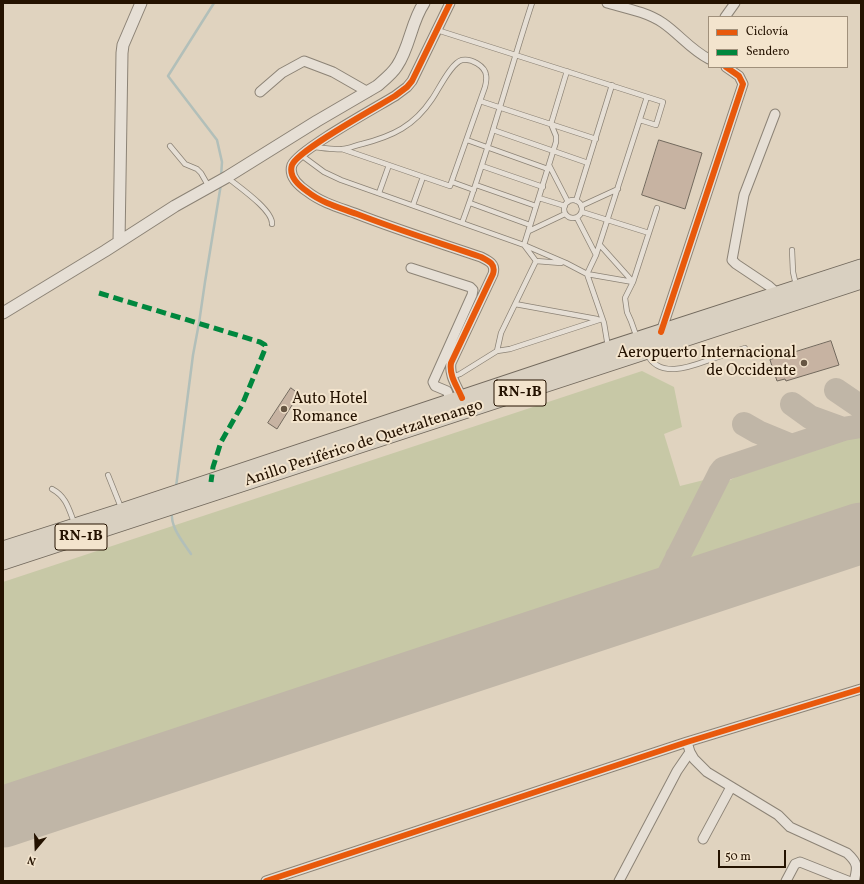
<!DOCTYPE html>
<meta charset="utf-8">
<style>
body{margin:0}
#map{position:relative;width:864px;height:884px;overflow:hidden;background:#e0d3bf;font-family:Vollkorn,serif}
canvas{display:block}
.frame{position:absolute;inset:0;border:4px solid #241200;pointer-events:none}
.legend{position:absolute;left:708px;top:16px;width:140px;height:52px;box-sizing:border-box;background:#f3e4cd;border:1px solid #a0907b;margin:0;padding:5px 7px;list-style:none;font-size:12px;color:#241200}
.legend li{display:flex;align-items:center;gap:8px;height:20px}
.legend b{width:20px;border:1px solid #a0907b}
.north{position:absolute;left:16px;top:828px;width:40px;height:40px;-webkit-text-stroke:3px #f3e4cd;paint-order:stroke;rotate:199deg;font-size:11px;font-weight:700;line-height:16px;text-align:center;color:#241200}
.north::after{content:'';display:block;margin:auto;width:14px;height:18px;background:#241200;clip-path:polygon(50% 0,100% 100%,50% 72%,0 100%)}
.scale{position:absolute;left:718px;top:850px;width:68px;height:18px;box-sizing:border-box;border:2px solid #241200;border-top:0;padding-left:5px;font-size:12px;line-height:14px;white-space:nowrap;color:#241200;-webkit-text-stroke:3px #f3e4cd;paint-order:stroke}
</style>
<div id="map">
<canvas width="864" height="884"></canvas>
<div class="frame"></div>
<ul class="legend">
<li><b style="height:5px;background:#e8590c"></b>Ciclovía</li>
<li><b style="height:5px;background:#00873e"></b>Sendero</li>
</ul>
<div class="north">N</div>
<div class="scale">50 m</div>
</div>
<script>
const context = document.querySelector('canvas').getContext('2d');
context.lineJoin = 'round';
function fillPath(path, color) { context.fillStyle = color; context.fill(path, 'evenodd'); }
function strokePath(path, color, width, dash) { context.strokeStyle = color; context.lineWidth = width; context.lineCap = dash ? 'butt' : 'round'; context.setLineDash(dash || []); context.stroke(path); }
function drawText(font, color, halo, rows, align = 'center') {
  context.font = font + ' Vollkorn,serif'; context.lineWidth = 4; context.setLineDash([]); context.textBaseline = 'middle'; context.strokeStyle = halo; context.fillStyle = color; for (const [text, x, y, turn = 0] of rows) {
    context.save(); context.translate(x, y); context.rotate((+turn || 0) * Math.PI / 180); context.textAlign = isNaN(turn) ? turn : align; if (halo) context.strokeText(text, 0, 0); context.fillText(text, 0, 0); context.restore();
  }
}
const green = new Path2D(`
 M642,371L674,387L682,427L664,434L680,486L704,480L659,574L651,586L632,595L3,801V582Z
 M861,435V519L705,570L697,569L690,563V551L718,494L727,482L739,475Z`);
const stream = new Path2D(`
 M214,3L168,76L217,140L222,162L221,177
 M176,487L193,355L199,323L205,282L221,184
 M172,512C170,527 183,542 191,554`);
const taxiway = new Path2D(`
 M836,390L861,407
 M792,404L810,417L843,429
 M744,424L758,432L792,446
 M677,557C670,584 695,586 715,581
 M612,616C640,603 651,602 669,574L720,473L723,469L843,429L861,426`);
const runway = new Path2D(`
 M3,817L861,533`);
const building = new Path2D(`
 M659,140L702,153L685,209L642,195Z
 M831,341L839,365L786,381L785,379L777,381L770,360Z
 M291,388L299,394L277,429L268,423Z`);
const service = new Path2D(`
 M437,30L663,102L656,125L640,120
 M480,101L596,139
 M493,130L588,163
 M467,140L548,169
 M170,146L185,164L197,169L201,173L209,187
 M314,147C323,148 333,150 342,149C349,149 356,145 362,144C393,136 414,126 432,99C439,89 451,63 462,60C471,58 485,66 486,75C487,79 486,83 485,87L450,186L342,149
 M301,155L324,172L341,180L524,245L566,263L587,274L633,282
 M549,165L568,202
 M482,166L543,187
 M228,178C239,187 273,210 272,224
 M452,182L474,190
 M476,185L536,206
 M379,193L389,165
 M539,198L565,206
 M564 209a9 9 0 1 1 18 0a9 9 0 1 1-18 0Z
 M576,201L612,85
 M470,203L530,225
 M413,205L423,177
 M581,206L618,189
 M582,212L649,233
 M577,218L596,255
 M462,223C489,151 508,76 532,3
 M529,231L565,214
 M600,245L633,282
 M792,250L793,272L796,285
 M561,263L536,261L524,245L556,142V136L551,124L567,71
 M515,304L597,319
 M637,338L631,321L627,312L625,298L633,282L657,208
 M608,347L604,323L587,274L596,255L647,97
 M497,351L501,333L536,261
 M647,354C659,379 690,367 709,360C721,356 733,352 745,348
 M452,377L460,374L497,351L510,349L602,319
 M108,475L122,510
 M52,489C67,497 69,510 75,525`);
const minor = new Path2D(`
 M450,3L412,81L407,87L395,96C377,107 298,150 292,165C288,177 299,186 308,192C322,203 341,208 357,214C398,230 440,243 481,257C489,261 496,264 493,274L451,363C449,376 457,386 462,398
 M607,3C625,8 647,12 663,23C679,34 691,50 709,59
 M725,17L735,3
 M260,92L282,73L304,61L333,72L368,92
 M775,114L744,195L732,260L736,264L769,286L778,294
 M411,268L470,287L473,290L472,295L433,382L435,386L447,391L451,401
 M661,332L743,84L739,76L726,67
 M687,742L690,752L694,759L707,772L778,815L790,827L847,853C858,863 858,867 854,881
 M703,839L731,787
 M266,881L687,742L861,689
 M619,881L677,771L690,752
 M786,881L795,864L800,862L848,881`);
const tertiary = new Path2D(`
 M119,242L122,53L123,45L141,3
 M3,313L105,251L175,206L227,177L317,121L377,86C384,80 392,74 397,66C410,47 411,22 424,3`);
const trunk = new Path2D(`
 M3,549L122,511L608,349L861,267
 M3,562L861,281`);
const quiet = new Path2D(`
 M99,293L260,342L265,345V349L259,364L242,405L221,442L213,467L211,482`);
const cycleway = new Path2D(`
 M450,3L412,81L407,87L395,96C377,107 298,150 292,165C288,177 299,186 308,192C322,203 341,208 357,214C398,230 440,243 481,257C489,261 496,264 493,274L451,363C449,376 457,386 462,398
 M661,332L743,84L739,76L726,67
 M266,881L687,742L861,689`);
const markers = [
 [804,363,4,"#665643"],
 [284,409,4,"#665643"]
];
const shields = [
 [520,393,52],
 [81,537,52]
];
const shieldNames = [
 ["RN-1B",520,393],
 ["RN-1B",81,537]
];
const poiNames = [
 ["Aeropuerto Internacional",796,354],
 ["de Occidente",796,372],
 ["Auto Hotel",292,400,"left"],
 ["Romance",292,418,"left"]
];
const streetNames = [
 ["Anillo Periférico de Quetzaltenango",364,444,-18]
];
fillPath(green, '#c7c8a6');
strokePath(stream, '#b2bfb9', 2.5);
strokePath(taxiway, '#c0b6a7', 24);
strokePath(runway, '#c0b6a7', 61);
fillPath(building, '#c7b3a2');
strokePath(building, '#72695d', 1);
strokePath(service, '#8c8376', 6);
strokePath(minor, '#8c8376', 11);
strokePath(tertiary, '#8c8376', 13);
strokePath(trunk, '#72695d', 17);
strokePath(service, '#e6dfd5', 4.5);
strokePath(minor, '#e6dfd5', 9);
strokePath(tertiary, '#e6dfd5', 11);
strokePath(trunk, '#d9d0c1', 15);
strokePath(quiet, '#00873e', 5, [10, 5]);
strokePath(cycleway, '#e8590c', 6);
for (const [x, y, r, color] of markers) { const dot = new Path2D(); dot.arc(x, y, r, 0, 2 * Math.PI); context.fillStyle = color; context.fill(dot); strokePath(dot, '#f3e4cd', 1.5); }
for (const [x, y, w] of shields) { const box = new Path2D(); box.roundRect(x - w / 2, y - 13, w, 26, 3); context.fillStyle = '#f3e4cd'; context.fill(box); strokePath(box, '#241200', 1); }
drawText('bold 15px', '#241200', null, shieldNames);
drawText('16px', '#241200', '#f3e4cd', poiNames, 'right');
drawText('16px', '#241200', '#f3e4cd', streetNames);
</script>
